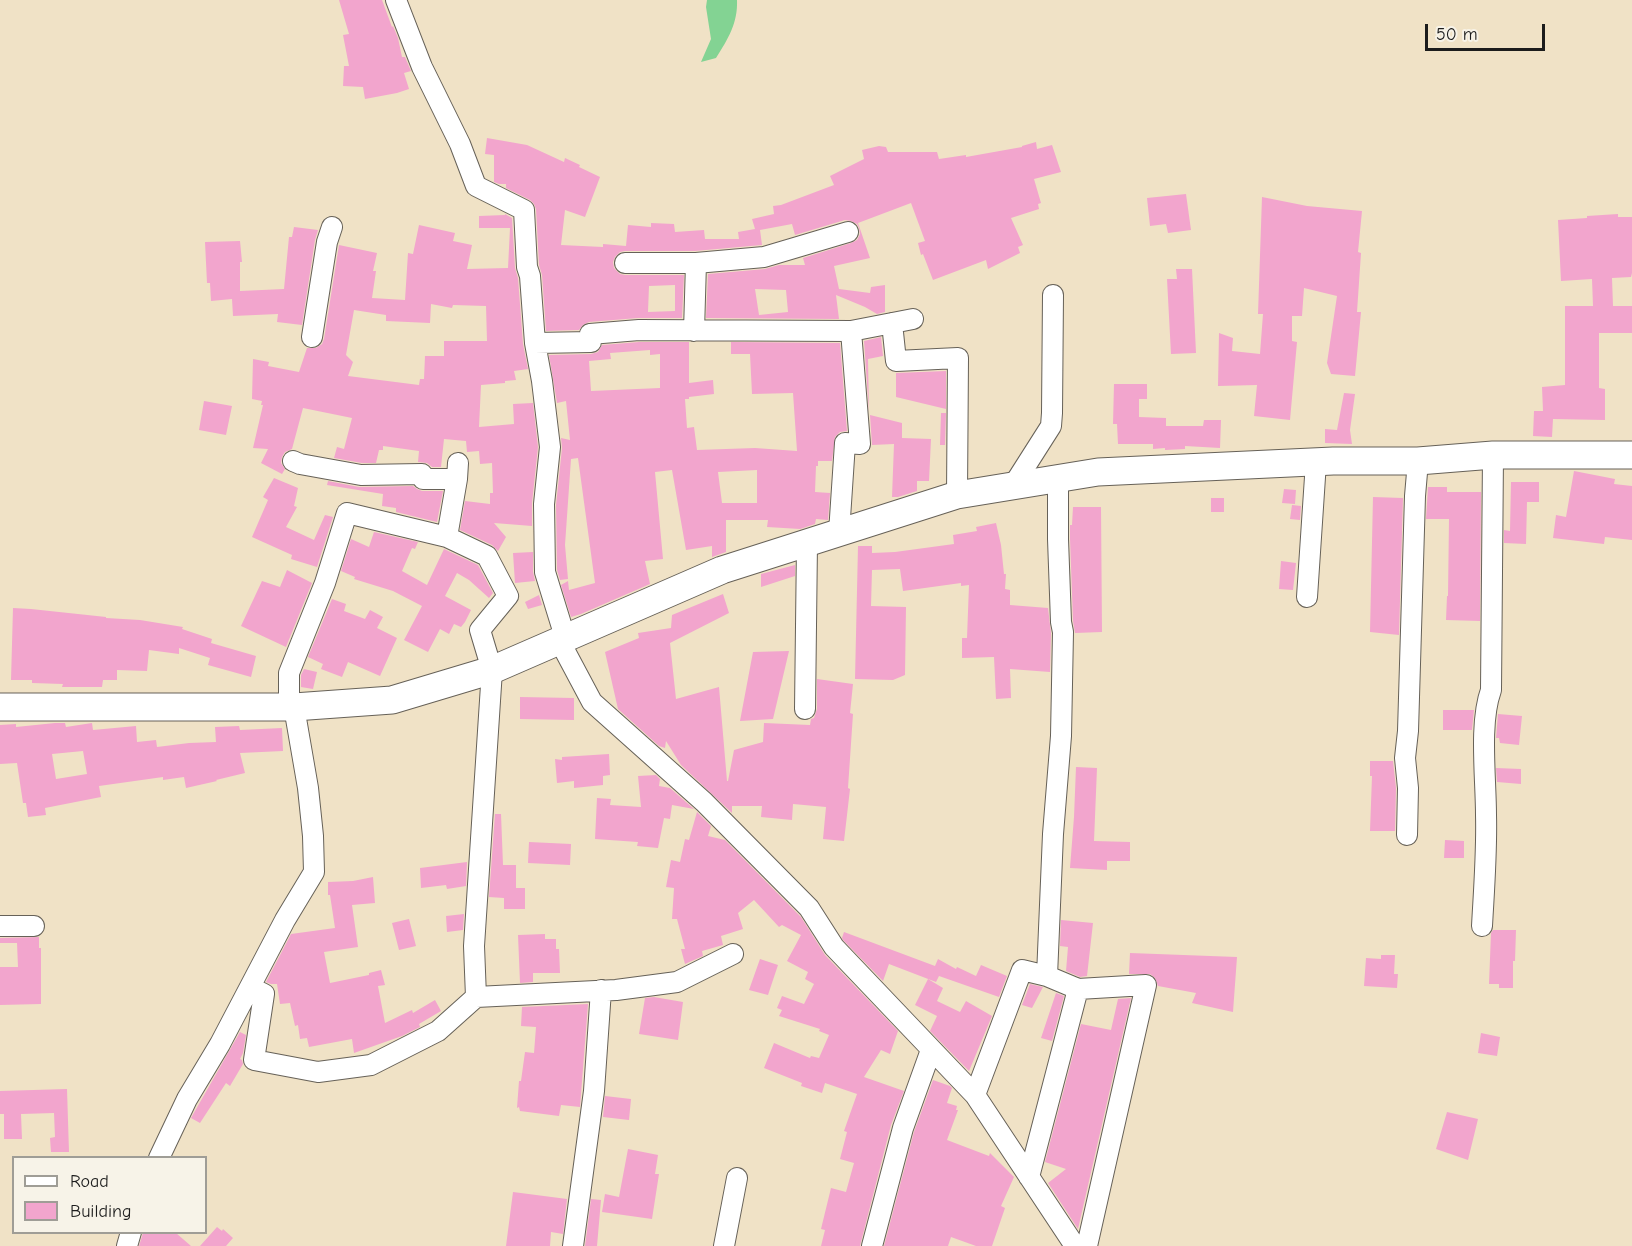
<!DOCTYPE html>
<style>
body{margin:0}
#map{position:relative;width:1632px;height:1246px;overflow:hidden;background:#f0e2c6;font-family:"Comic Neue",sans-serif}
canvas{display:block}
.legend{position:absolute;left:12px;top:1156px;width:195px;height:78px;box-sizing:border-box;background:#f7f3e8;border:2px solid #9f9d96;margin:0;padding:8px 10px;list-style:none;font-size:18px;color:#1c1c1c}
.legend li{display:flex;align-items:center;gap:12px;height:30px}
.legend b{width:30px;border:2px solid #9f9d96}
.scale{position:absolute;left:1425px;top:24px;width:120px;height:27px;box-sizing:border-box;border:3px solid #1c1c1c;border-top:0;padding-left:8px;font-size:18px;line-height:21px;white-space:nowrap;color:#1c1c1c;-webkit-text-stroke:4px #f7f3e8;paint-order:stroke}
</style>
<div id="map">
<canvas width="1632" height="1246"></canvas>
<ul class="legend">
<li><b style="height:8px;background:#fff"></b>Road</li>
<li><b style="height:16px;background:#f2a5cd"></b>Building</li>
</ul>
<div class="scale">50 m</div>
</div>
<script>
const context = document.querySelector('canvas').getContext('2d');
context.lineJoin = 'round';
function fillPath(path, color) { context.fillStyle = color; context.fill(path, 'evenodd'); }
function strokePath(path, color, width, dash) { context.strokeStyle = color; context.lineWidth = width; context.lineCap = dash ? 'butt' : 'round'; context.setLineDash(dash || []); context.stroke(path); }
const green = new Path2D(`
 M707,0H737C738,23 728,39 716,58L701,62L711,39L706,7Z`);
const building = new Path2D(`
 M339,0H382L392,27L393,26L398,38L402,57H405L411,71L404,73L409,89L397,93L365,99L363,87L343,86L344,66H349L343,35L349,34Z
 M487,138L527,145L564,162L565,158L580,165L579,167L600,177L585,217L565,210L561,245L603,247V244L626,246L628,225L651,227V223L674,224L675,232L704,230L705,239H739L738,232L755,229L752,219L774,214L773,206L781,205L834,185L830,176L864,159L862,150L879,146L886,147L888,152H937L939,159L966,155V157L1022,147V146L1036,142L1037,149L1052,145L1061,172L1034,179L1041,203L1038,204L1039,209L1011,218L1023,245L1018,247L1020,253L988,269L986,260L933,280L923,254L921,255L918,243L925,241L911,203L858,223L870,258L834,266L839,289L870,293L871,287L885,285V312L877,314L865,307L836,295L839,319L706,318L708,274L765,269L779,265H805L803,258L851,243L857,240L860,234L859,228L857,224L851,221L845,220L795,235L792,224L760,230L762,245L695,251H625L620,252L615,257L613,262L614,268L620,274L625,275H684L682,318H638L589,322L583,325L579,330L546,331L542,275L539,265L536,209L534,204L530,200L506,188V184H499L494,182V155L485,154ZM675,285V311L648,312L649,286ZM755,289L786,290L788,312L759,315Z
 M1186,194L1191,230L1168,233L1166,224L1150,226L1147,198Z
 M1262,197L1307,206L1362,211L1358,252L1361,253L1357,312H1361L1355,376L1331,374L1327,363L1337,296L1304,288L1302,316H1292V341L1297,342L1290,420L1254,416L1257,385L1218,386L1219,333L1233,338L1232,351L1260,354L1263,314H1258Z
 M505,214L512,218L515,268L518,278L523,344L528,369L514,371L516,380L505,381V383L481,385L479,427L514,424L513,404L533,403L538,447L532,503V526L494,523L506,537L498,551L492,545L460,530L465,501L490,504V493H493L492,463L480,464L479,451L467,452L466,441L444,439L441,467H432L427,463L418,462L419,451L383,446V450H379L376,463H362L334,458L337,447L344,449L352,418L303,408L292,449L285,452L282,457L281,463L285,469L282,474L261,463L268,449L253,448L263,405H261L262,401L252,399L253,359L269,362L268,366L299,372L307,348H316L322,344L324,339L339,245L377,253L373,271H376L372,298L405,300L408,253L413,254L419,225L455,233L453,241L472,245L467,269L508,268L510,228H479V216L505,215ZM431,304L452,308L453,305L486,306L487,341H444V356H425L424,379H420L419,385L348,376L353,362L346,355L354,310L386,315V321L430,323Z
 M1618,214V217H1632V273L1631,277L1612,278L1613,306H1632V333H1599V388L1605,389V420L1553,419L1552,437L1533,436L1534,411H1543L1542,387L1565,385V306H1593L1592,279L1561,281L1558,220L1587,218V216Z
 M294,227L318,230L315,240L302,325L277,322L278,314L233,316L232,299L211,301L210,283H207L205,242L240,241L242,262H240V291L284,289L289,237H292Z
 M1176,269H1192L1196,353L1171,354L1167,279H1177Z
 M881,337L883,356L868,359L869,412L864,341Z
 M639,342H689V383L713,380L714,394L689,397V399H685L687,428L694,427L697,450L755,448L797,451L793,393L752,394L750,354H731V342L840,343L847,431L840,432L835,437L832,461H818V466H816L815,492L830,493L828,520L816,519L815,524L800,529L767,527L768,520H726V552L712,557V546L686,550L672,470L655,472L663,559L645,561L650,584L581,614L571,617L561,585L568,581L569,590L595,583L578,458L571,459L565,545L568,579L560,580L557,570L556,505L562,448L561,438L570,440L566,401L557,403L549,355L591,354L598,352L602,345ZM650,350V355L660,354V388L591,391L589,361L611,359L610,353ZM757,470V503H722L718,472Z
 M946,371V409L896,397V373Z
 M1114,384H1147V399H1139V417L1166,418V426H1203L1204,420H1221L1220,448L1185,446V449L1165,450V448L1153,449V444H1118L1117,424H1113Z
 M1344,393L1355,394L1350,430L1352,444L1325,443V429L1337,430Z
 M204,401L232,406L226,435L199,430Z
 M941,413H946L945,445H940Z
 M870,415L902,423V438L931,439L929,481H917V491L898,497H892L894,444L872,445Z
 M1574,471L1615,479L1614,484L1632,486V540L1605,537L1604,544L1553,538L1556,515L1566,517Z
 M274,478L298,488L294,506L297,507L286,527L314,540L325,515L333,517L317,567L291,559L292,555L252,537L268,500L263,497Z
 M328,481L359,487L413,486L417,489L422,491H443L437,522L396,512V508L382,506L383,494L327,485Z
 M1511,482H1539V502H1527L1526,544L1504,543V530L1510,531Z
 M1428,487H1447V492H1481L1480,621L1446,620L1447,596H1448L1449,519H1426Z
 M1284,489L1296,490L1295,504L1282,503Z
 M1373,497L1403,498L1399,635L1370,632Z
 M1211,498H1224V512H1211Z
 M1292,505L1301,506L1300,520L1290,519Z
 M1073,507H1101L1102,632L1075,633L1073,621L1070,539V525H1072Z
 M996,523L1001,545L1004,574H1006L1005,589L1010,590V605L1048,608L1051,633L1050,672L1010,669L1011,698L996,699L994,657L962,658V638H967L969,585L961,586V583L903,591L900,569L872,570L871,606L906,607L905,675L893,680L855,679L858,546H872V553L895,552L954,544L953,535L977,531L976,527Z
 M374,532L418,542L415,549L412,548L402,571L427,585L444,549L478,565L493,593L489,598L469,580L457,573L445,596L471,610L465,622L461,627L454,624L449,634L440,629L428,652L404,640L422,606L393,591L354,579L355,577L341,571L351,539L369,547Z
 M533,552V572L535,581L515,583L513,553Z
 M1281,561L1296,563L1293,590L1279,589Z
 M795,565V576L761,587V574Z
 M287,570L312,583L286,647L241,626L262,581L280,587Z
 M723,594L729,613L670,643L676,699L719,687L727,781H728L734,750L763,742L764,723L810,725L811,719L814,718L817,709V679L853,684L850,713L853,714L848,788L850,789L844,841L823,839L826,807L793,804L792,820L761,817L762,806H732V813L681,765L666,741L665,748L659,746L618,709L605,652L639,638L638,633L671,628L672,615Z
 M539,595L542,605L528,609L525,602Z
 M332,599L346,604L344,611L365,619L370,610L383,617L377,628L397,638L380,676L348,662L342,677L321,669L323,664L308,657Z
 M13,608L31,609L106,617V618L140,620L183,627L182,629L212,639L211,643L256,656L251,677L208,665L210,658L179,648V654L149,650L147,671L117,670V680H103L102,687H62L63,684L32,683V680H11Z
 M789,651L773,719L740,721L753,652Z
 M304,669L317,672L313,689L301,687V675Z
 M520,697L574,698V720L520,719Z
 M1443,710H1474L1472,730H1443Z
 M1498,714L1522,716L1519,745L1500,743L1499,738H1496Z
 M55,723H65L66,727L92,723L93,730L136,726L137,742L156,740L157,747L189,743L216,742L215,727L239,726L240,730L282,728L283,751L240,753L245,773L216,780L217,781L186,788L184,777L163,780V777L99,786L101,797L45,808L46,815L28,817L26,803H23L17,763L0,764V725L16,724V727ZM83,751L87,774L56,779L52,754Z
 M609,754L610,775L603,776V785L574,788V781L557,783L555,759L562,760V757Z
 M1370,761H1393L1396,788L1395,831H1370L1372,776H1370Z
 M1076,767L1097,768L1094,841L1130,842V861H1107V870L1070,868L1074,817Z
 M1496,768L1521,769V784L1497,782Z
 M656,775L660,779L659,786L670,788L694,809L672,805L670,819L664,818L658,848L637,846L638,842L595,839L597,798L611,799L610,805L641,807L638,776Z
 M697,812L711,826L708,836L725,840L795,911L801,917L825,955L898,1031L890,1054L881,1050L864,1077L904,1091L891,1125L860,1246H821L825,1230L821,1229L831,1188L846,1192L854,1163L840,1159L847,1132L844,1131L857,1094L825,1083L822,1093L801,1086L802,1083L764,1068L774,1043L810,1058L811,1056L819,1058L829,1035L819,1031L820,1029L779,1016L782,1010L777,1008L782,996L804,1004L814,984L805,979L808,972L787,961L801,935L782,925L779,927L754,900L738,913L743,929L721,936L723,945L702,951L703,956L685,964L681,949H685L677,919H672L674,888L666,887L671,860L680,862L685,839L689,840Z
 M495,814H501L503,865H516V888H525V909H504V898L489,897Z
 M1445,840L1464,841V858H1444Z
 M529,842L571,844L570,865L528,863Z
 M467,862L466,886L447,889L446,885L421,888L420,868Z
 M373,877L375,903L352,905L358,947L324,952L330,983L369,975V973L381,970L385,985L378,986L385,1023L412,1010L413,1013L435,1000L441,1011L419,1024L420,1027L402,1036L354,1053L352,1039L309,1047L307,1038L300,1039L298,1025L295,1026L290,1003L280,1004L277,984H271L266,982L291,934L335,928L330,895H328V882L353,881Z
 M464,914L463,930L447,932L446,916Z
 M409,919L416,946L399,950L392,923Z
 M1061,920L1093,923L1087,976L1080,977L1066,971L1068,947L1060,946Z
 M1493,930H1516L1515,961H1513V988H1499V984H1489L1491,933Z
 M844,932L935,966L938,959L956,969L957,967L976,976L981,965L1007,976L999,997L939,976L936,982L889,964L883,981L843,940L842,938Z
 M545,934V939H556V949H559L560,973H533V982L520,983L518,935Z
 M39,937V948H41V1004L0,1005V967H18L17,943H0V938Z
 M1130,953L1237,957L1233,1012L1192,1003L1196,993L1158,986L1155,978L1150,974H1129Z
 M1381,955H1395L1394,974H1398L1397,988L1364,986L1366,958L1381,959Z
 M760,959L778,965L768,995L749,990Z
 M928,979L943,988L937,1001L960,1012L966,1001L992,1016L969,1071L930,1031L937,1016L915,1005Z
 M1030,984L1043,987L1032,1008L1022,1005Z
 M1056,993L1064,996L1052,1041L1041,1038Z
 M654,997L683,1002L678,1040L639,1034L645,998Z
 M1131,998L1078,1229L1048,1183L1066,1169L1045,1162L1081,1024L1111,1030L1118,999Z
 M588,1004L580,1107L561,1105L559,1116L520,1111L519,1107L517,1108L519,1081H521L525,1052L534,1053L536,1027L521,1026L522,1007Z
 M240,1032L246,1035L243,1053L240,1059L242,1060L243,1064L230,1086L226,1083L200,1123L191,1118Z
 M1481,1033L1500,1037L1497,1056L1478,1053Z
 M933,1080L950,1086L952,1088L947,1103L957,1106L956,1110H958L947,1140L989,1156L990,1153L1014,1177L1001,1206L1005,1208L992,1246H976L951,1237L948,1246H884L914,1132Z
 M67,1089L69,1152H51L50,1138L55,1137L54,1113L21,1114L22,1139H4V1114H0V1091Z
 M605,1096L631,1099L629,1120L603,1117Z
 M1447,1112L1478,1119L1468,1160L1436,1149Z
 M628,1149L658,1155L655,1174H659L652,1219L602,1212L605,1194L619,1197Z
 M513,1192L567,1199L563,1234L551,1232L550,1246H506Z
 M591,1199L601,1200L597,1246H585Z
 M217,1227L222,1231L223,1229L233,1238L226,1246H200Z
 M143,1233H176L191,1246H139Z`);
const street = new Path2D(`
 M396,0L422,67L460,144L476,186L524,210L527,267L530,276L535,343L542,381L550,447L544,504L545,572L565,637
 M625,263H696L764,257L848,232
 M892,323L896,361L958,358L957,495
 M694,331L696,263
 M312,337L327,242L332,227
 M535,343L591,342L590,334L639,330L851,331L913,319
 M293,461L300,464L361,475L422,474L423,479H457
 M1016,481L1051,426L1052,413L1053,295
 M839,533L845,443L860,444L851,331
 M447,537L487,556L508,596L480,630L492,670L474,946L476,997
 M1307,597L1316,462
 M559,640L592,702L704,802L809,908L834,947L975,1095L1075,1246
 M289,707V673L325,583L347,513L447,537L457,479L458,463
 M805,709L807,543
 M1407,835L1408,788L1405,758L1408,731L1415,496L1418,461
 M0,926H34
 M1482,926C1484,889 1487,852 1486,815C1486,778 1479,723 1491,690L1493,455
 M1047,976L1053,834L1061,736L1063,632L1061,622L1058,539V479
 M250,987L264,994L254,1060L318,1072L371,1065L438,1031L476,997L616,990L677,982L733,954
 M1078,989L1146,985L1087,1246
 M975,1095L1022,970L1047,976L1078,989L1029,1177
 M159,1158L187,1099L220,1044L285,920L314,872L313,836L308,788L294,707
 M127,1246L131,1232
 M573,1246L594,1091L601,990
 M724,1246L737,1178
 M872,1246L903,1128L931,1050`);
const secondary = new Path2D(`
 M0,707H294L392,700L492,670L722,570L957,495L1098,472L1333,461H1418L1493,455H1632`);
fillPath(green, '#83d393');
fillPath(building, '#f2a5cd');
strokePath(street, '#666158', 22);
strokePath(secondary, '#666158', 29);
strokePath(street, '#fff', 20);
strokePath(secondary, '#fff', 27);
</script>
